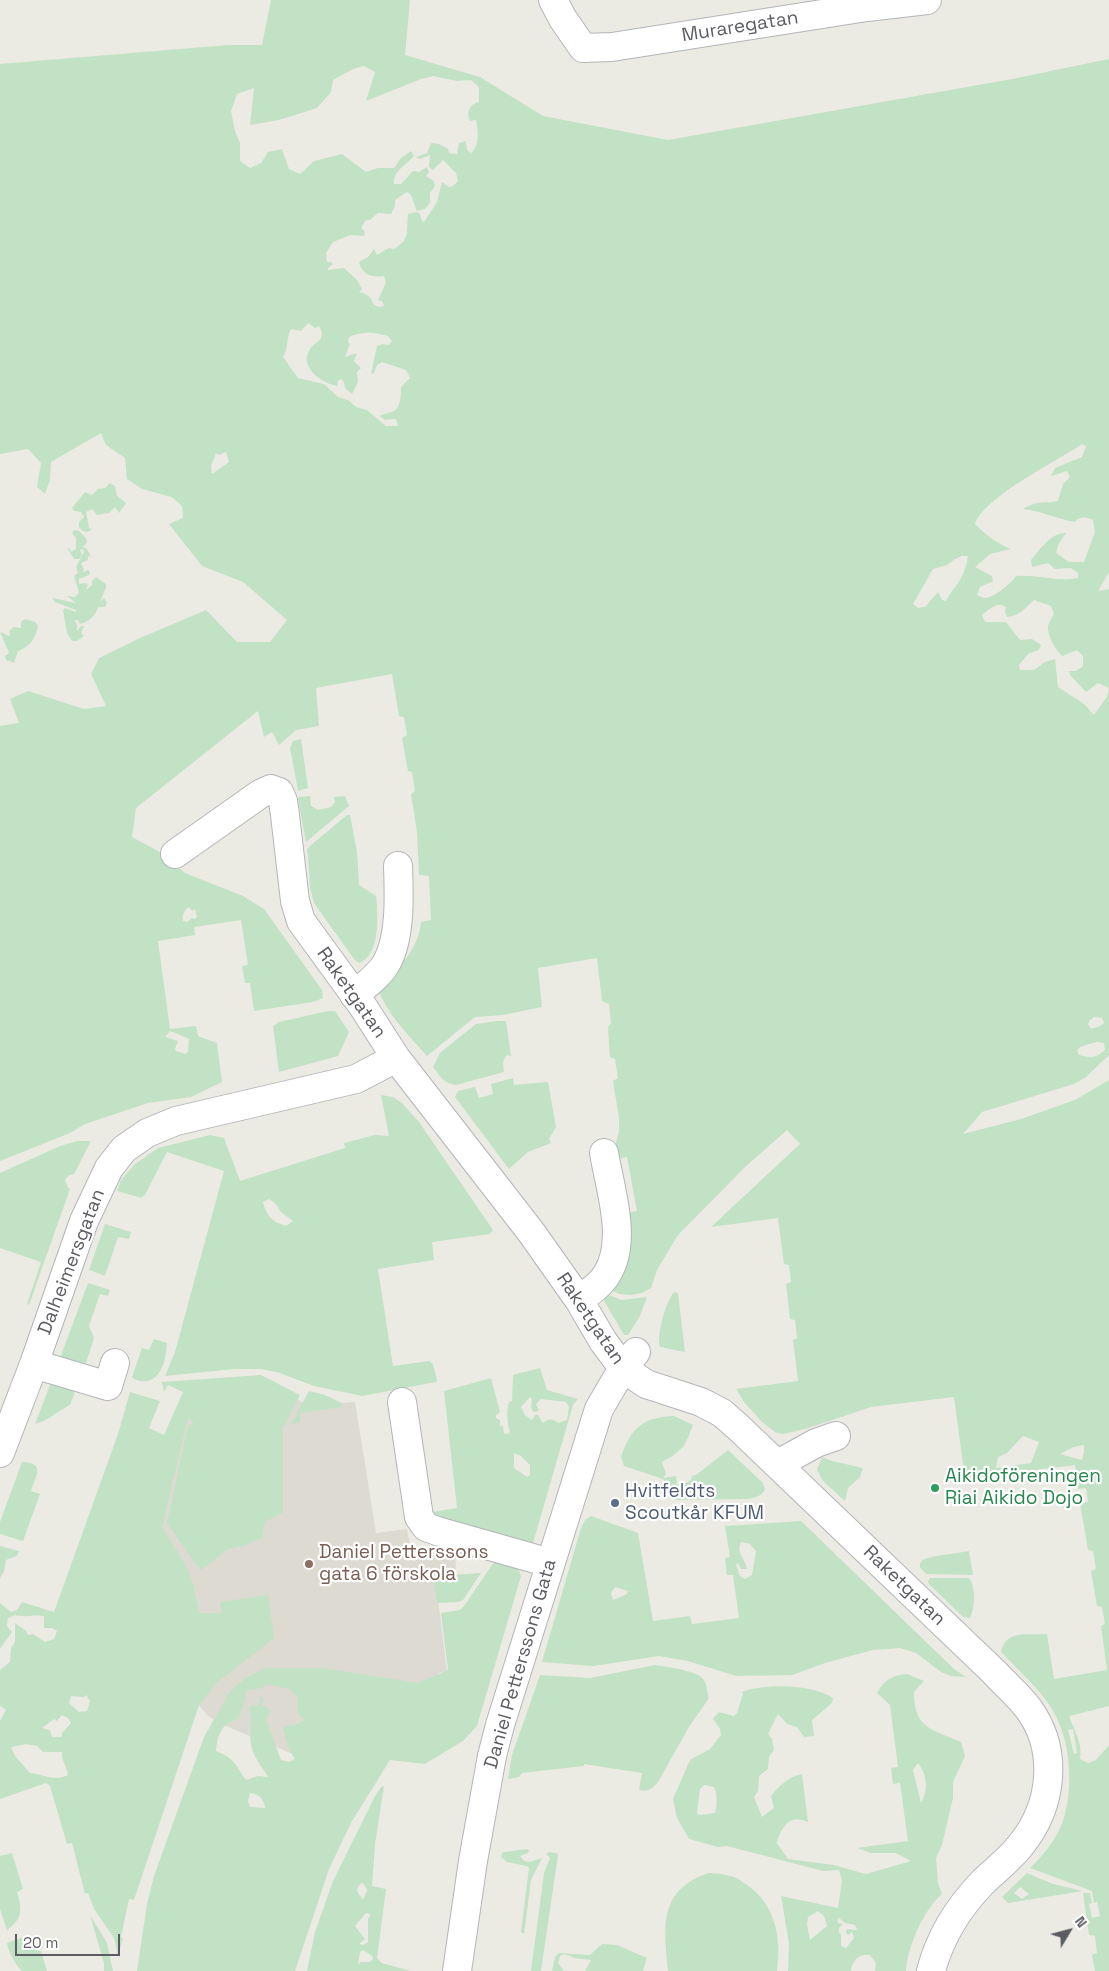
<!DOCTYPE html>
<meta charset="utf-8">
<style>
body{margin:0}
#map{position:relative;width:1109px;height:1971px;overflow:hidden;background:#ecebe3;font-family:"Space Grotesk",sans-serif}
canvas{display:block}
.north{position:absolute;left:1044px;top:1906px;width:50px;height:50px;-webkit-text-stroke:4px #fff;paint-order:stroke;rotate:53deg;font-size:14px;font-weight:700;line-height:20px;text-align:center;color:#5b5d62}
.north::after{content:'';display:block;margin:auto;width:18px;height:22px;background:#5b5d62;clip-path:polygon(50% 0,100% 100%,50% 72%,0 100%)}
.scale{position:absolute;left:15px;top:1934px;width:105px;height:22px;box-sizing:border-box;border:2px solid #5b5d62;border-top:0;padding-left:6px;font-size:15px;line-height:18px;white-space:nowrap;color:#5b5d62;-webkit-text-stroke:4px #fff;paint-order:stroke}
</style>
<div id="map">
<canvas width="1109" height="1971"></canvas>
<div class="north">N</div>
<div class="scale">20 m</div>
</div>
<script>
const context = document.querySelector('canvas').getContext('2d');
context.lineJoin = 'round';
function fillPath(path, color) { context.fillStyle = color; context.fill(path, 'evenodd'); }
function strokePath(path, color, width, dash) { context.strokeStyle = color; context.lineWidth = width; context.lineCap = dash ? 'butt' : 'round'; context.setLineDash(dash || []); context.stroke(path); }
function drawText(font, color, halo, rows, align = 'center') {
  context.font = font + ' "Space Grotesk",sans-serif'; context.lineWidth = 4.5; context.setLineDash([]); context.textBaseline = 'middle'; context.strokeStyle = halo; context.fillStyle = color; for (const [text, x, y, turn = 0] of rows) {
    context.save(); context.translate(x, y); context.rotate((+turn || 0) * Math.PI / 180); context.textAlign = isNaN(turn) ? turn : align; if (halo) context.strokeText(text, 0, 0); context.fillText(text, 0, 0); context.restore();
  }
}
const education = new Path2D(`
 M274,1387L308,1405L355,1402L376,1533L407,1529L412,1554L455,1548L456,1572L435,1574L447,1672L438,1673L446,1723L402,1746L290,1753L219,1723L207,1715L196,1702L131,1547L180,1418Z`);
const green = new Path2D(`
 M271,0H410L405,55L480,77L543,116L668,140L1012,79L1109,59V572L1098,591L1109,589V1055L1086,1077L1074,1084L982,1112L963,1134L1021,1119L1075,1100L1109,1080V1706L1069,1716C1074,1729 1083,1745 1080,1759L1088,1763L1096,1760L1109,1745V1971H1095L1092,1955L1097,1953L1095,1936L1089,1935L1083,1893H1090L1092,1903L1089,1904L1092,1918L1100,1916L1097,1902L1094,1903L1092,1891L1030,1868C1043,1856 1057,1838 1063,1821C1074,1786 1071,1741 1052,1709C1039,1688 1018,1670 1001,1652C1006,1628 1030,1636 1047,1634L1054,1679L1107,1670L1101,1626L1105,1624L1102,1607L1097,1606L1091,1571L1096,1569L1093,1551L1088,1550L1080,1503L1088,1502L1086,1488L1078,1489L1075,1465L965,1479L954,1397L871,1407L808,1428L783,1434L775,1432L762,1422L744,1402L736,1389L798,1381L793,1340L797,1338L795,1320L790,1319L786,1284L791,1282L789,1265L784,1264L778,1218L711,1227L800,1144L787,1130L745,1167L678,1235L657,1270L651,1288L642,1293L631,1295L619,1294L613,1291L627,1213L637,1211L627,1157L617,1159L616,1142L619,1132V1118L613,1081L618,1078L615,1059L610,1057L608,1027L611,1023L609,1004L602,1001L597,958L538,968L542,1007L503,1015L475,1017L427,1056C409,1036 389,1016 379,992C395,971 419,950 421,922L431,920L429,876L419,875L417,832L411,794L415,791L412,772L408,771L402,738L407,735L404,717L399,716L392,674L316,688L319,726L296,730L279,745L272,732L264,737L258,711L136,808L132,837L158,851L185,873L243,896L264,909L322,990L323,998L313,1002L254,1011L250,983H245L242,966L248,965L241,920L194,927L195,935L158,941L170,1029L196,1026L198,1036L217,1043L222,1082L191,1097L148,1103L85,1124L70,1133L0,1161V726L19,723L10,699L28,691L84,709L106,706L91,674L99,658L140,638L206,610L237,642H270L287,620L243,582L202,566L169,524L183,518L182,506L172,497L142,489L127,479L125,458L106,445L101,433L51,462L50,480L45,494L37,487L41,463L28,449L0,454V64L228,45H262ZM364,66L375,72L366,101L421,79L433,76L457,81L471,80L479,87V102C469,104 466,112 470,121L476,120C478,131 480,145 471,153L467,150L466,141L459,143L457,154L449,153L448,149L439,144L431,143L427,153L416,157L420,159L430,155L429,167L433,170L443,160L456,173L458,181L453,186L449,187L442,182L437,202L424,222L422,221L420,214L417,212L408,214C406,231 411,239 394,249L389,248L377,255L374,249L368,257L359,262C362,275 372,278 384,276L386,283L378,300L382,301L384,306L379,307L374,305C371,297 368,294 359,292L362,289L357,280L344,268L328,270V268L333,264L331,262H327L326,253L333,242L350,235L364,236L365,232L361,228L366,220H370L378,213L391,214L395,206V200L407,192L411,195L417,211L425,209L430,203V193L435,186L434,181L426,176L429,172L427,167L419,172L413,171L401,184H394C393,171 406,165 414,156L411,151L400,159L394,168H378L366,172L342,154L314,161L300,174L289,169L282,149L268,152L261,163L250,168L240,161V143L235,131L231,111L237,94L254,88L250,125L279,120L317,108L331,92L333,80L353,69ZM308,323L315,328L319,326C321,330 323,334 321,338C319,342 313,344 310,349C298,366 321,383 337,386L338,381L341,379L344,382L345,388L352,394L358,382L357,372L361,368L354,361L357,353L345,357L350,344L348,342L349,337C362,331 375,332 388,336L392,341L389,345L383,344L377,346L371,374L374,373L377,365L382,362L406,370L410,378L401,387C401,395 401,409 392,412C387,414 384,413 380,416L385,420L396,419L398,426H386L367,410L356,407L348,400L338,397L324,384L298,378L283,357C289,348 286,338 291,329L301,331ZM1082,444L1086,446L1082,457L1055,468L1051,476L1067,471L1070,477L1063,484L1058,501C1043,504 1037,500 1023,509C1042,511 1057,519 1075,522C1080,516 1087,517 1093,520L1095,532L1084,562H1069L1056,553L1058,545L1066,533C1052,532 1040,549 1031,560L1032,567L1048,563L1055,569L1071,568L1078,573V578C1058,582 1036,574 1016,576C1012,583 992,599 985,598C982,598 980,596 977,595L980,587L993,581L992,576L975,567L990,554L1011,549C996,543 986,535 975,524C984,497 1057,461 1082,444ZM226,452L229,462L212,474L211,466L216,453L219,455ZM962,556H968C964,580 957,582 946,601L942,600L938,592L925,607L918,608L913,604L933,569L947,565L955,559ZM1034,600L1051,606L1054,614C1052,617 1049,622 1048,626C1047,636 1055,649 1062,656L1077,650L1083,656V666L1076,671H1069L1070,675L1086,692L1098,683L1109,688L1107,697L1094,715L1084,704L1058,687L1055,659L1045,662L1034,670H1020L1019,665L1029,653L1039,650L1041,645L1032,639L1020,640L1006,622H985L982,615C989,609 997,601 1006,607L1005,612L1007,617C1020,616 1025,608 1034,600ZM189,907L192,911L195,909L197,917L195,919L192,918L187,922L183,921C182,915 184,910 189,907ZM1094,1017L1102,1018L1104,1023L1100,1026L1091,1029L1088,1024L1090,1020ZM170,1031L189,1039L188,1052L186,1054L176,1051L175,1049L178,1041L165,1037ZM1096,1042L1104,1043L1105,1050C1095,1059 1091,1058 1079,1055L1077,1051L1080,1047ZM1023,1436L1039,1442L1031,1463L996,1468L998,1457L1007,1453ZM1084,1445V1452L1082,1460L1060,1454L1074,1447ZM1073,1729L1077,1753L1074,1754L1068,1730Z
 M110,483L115,486L117,496L126,503L119,513L115,507L109,513L97,515L92,509L86,512L89,528L92,529L88,532L83,531L79,527V522L84,517L81,512L74,511L72,508L85,492L92,495L98,489L105,488Z
 M74,530L79,531L86,538L87,542L83,547L87,549L91,557L88,556V560L81,563L84,570L82,573L88,570L90,572L89,575L79,579V584L86,583L88,585L86,590L92,585V581L96,577L106,584V587L100,602L104,598L107,603L105,607H98C95,616 89,622 80,624L78,620H74L77,624V631L81,626H84L81,633L84,636L77,641H72L67,633L63,610L65,608L76,612V610L55,602L52,598L76,603L67,596L75,597L79,593L74,576L78,573L76,567L84,552L83,549L80,550L82,555L79,559H74L68,549L69,548L71,552L76,549V538L72,533Z
 M25,619L35,622L38,626C35,639 31,646 18,651L14,663L6,660L5,656L9,653L0,632L10,636L9,631L14,627L21,628V622Z
 M301,739L308,788L298,791L290,748L293,741Z
 M310,796L311,806L318,810L331,807L335,802L334,797L345,796L349,806L306,842L298,799L299,797Z
 M347,815H350L357,852L359,885L376,896C378,914 381,955 359,963L354,959L314,903L310,888L308,855L307,850L311,845Z
 M328,1011H335L349,1032L338,1056L279,1072L273,1026L279,1022Z
 M497,1021H506L511,1056L507,1055C502,1061 503,1065 504,1072L456,1085C444,1084 440,1076 433,1067L440,1053L446,1048L476,1024Z
 M513,1078L514,1085L548,1082L556,1127L549,1139L551,1143L528,1152L509,1169L455,1097L458,1091L475,1087L479,1098L493,1094L491,1084Z
 M381,1095L393,1097L402,1103L419,1122L493,1230L490,1234L432,1242L434,1260L378,1269L393,1366L429,1361L433,1364L437,1380L436,1382L362,1396L314,1386L277,1372L260,1369H235L165,1376L175,1352L224,1171L167,1152L145,1195L141,1198L117,1191L121,1180L135,1164L158,1148L210,1135L224,1138L240,1181L345,1148L344,1143L375,1135L389,1136ZM269,1199L275,1203L281,1212L293,1221L286,1226C272,1222 266,1215 263,1202Z
 M77,1141H91L74,1174L69,1175L65,1180L68,1188L70,1189L29,1305L27,1304L41,1262L0,1248V1173L60,1146Z
 M105,1224L131,1232L129,1239L118,1237L105,1276L89,1270Z
 M88,1283L110,1290L108,1296L100,1294L89,1326L94,1338L86,1363L60,1358Z
 M674,1292L678,1293L685,1352L660,1347C656,1336 666,1301 674,1292Z
 M606,1294L622,1300L647,1297L639,1318L628,1335H624L602,1297Z
 M154,1339L167,1343C166,1357 163,1378 147,1381C141,1382 136,1381 132,1377L142,1348L149,1350Z
 M540,1368L547,1390L578,1399L573,1405L533,1543L531,1544L436,1523L432,1512L457,1508L444,1391L491,1378L500,1412L496,1415V1418L500,1420V1426H503L504,1434H507L510,1432C507,1422 506,1412 509,1402L512,1401L513,1375ZM530,1397L532,1399L531,1407L533,1412H536L539,1410L536,1404L541,1399L566,1402L569,1407L567,1420L558,1423C552,1418 548,1419 543,1423L538,1415H535L532,1420L525,1415L521,1407ZM514,1453L521,1456L530,1465V1475L527,1477L514,1468Z
 M261,1375L300,1395L284,1426L281,1428L283,1433V1512L265,1522L262,1538L243,1546L228,1549L200,1570L167,1523L188,1426L194,1423L188,1418L162,1527L187,1568L193,1584L199,1613H222L220,1602L268,1595L274,1638L216,1683L199,1705L134,1900L129,1899L121,1937L123,1938L118,1956L114,1938L94,1909L88,1893L85,1894L72,1843L67,1844L50,1786L46,1783L0,1799V1721L6,1710L0,1706V1670L10,1662L11,1648L15,1642V1623L26,1631L28,1635L33,1634L45,1642L54,1639L57,1631L52,1628H44V1616C33,1614 24,1618 15,1615L8,1618L7,1626L12,1632L0,1649V1603L11,1612L17,1610L22,1602L54,1612L118,1434L130,1392L160,1401L149,1428L164,1435L183,1392L168,1385L164,1392L162,1382ZM86,1695L90,1701L87,1711L79,1712L69,1703L71,1696L84,1697ZM62,1715L68,1718L71,1723L62,1733V1737H52L50,1730L42,1728L54,1719L57,1721ZM26,1744L37,1746L43,1752H62C61,1760 67,1767 68,1775C54,1782 43,1774 30,1773L15,1756L11,1747Z
 M52,1380L78,1384L70,1405C58,1411 48,1421 35,1424Z
 M309,1391L325,1395L342,1403V1407L300,1413V1422L291,1424Z
 M674,1416L693,1425C685,1447 682,1451 662,1462L666,1474L663,1478L676,1476L677,1484L681,1486L691,1480L692,1476L696,1475L728,1450L763,1483L765,1490C760,1497 754,1498 747,1499L676,1500L663,1479L624,1466L621,1457C631,1428 643,1417 674,1416Z
 M822,1457L832,1461L863,1468L860,1477L848,1488L845,1501L823,1481L817,1470Z
 M22,1462C46,1463 36,1475 31,1491L40,1494L23,1541L0,1534V1522Z
 M591,1516L638,1533L653,1621L690,1616L692,1624L739,1618L733,1575H727L725,1558L730,1557L725,1526L801,1521L954,1669L966,1677L951,1676L941,1672L916,1653L900,1648L873,1650L825,1663L792,1675L736,1676L688,1661L659,1656L593,1666L542,1662L581,1528L585,1520ZM741,1542L750,1544L756,1551L752,1575L745,1579L740,1576L736,1565L738,1563L741,1569H747C745,1557 736,1555 741,1542ZM615,1587L628,1591L627,1594L613,1600L611,1593Z
 M0,1546L19,1551L17,1556L6,1560L4,1571L0,1578Z
 M969,1551L973,1575L926,1574L920,1567C920,1564 920,1562 923,1560C928,1556 960,1553 969,1551Z
 M494,1562L518,1568L521,1576L477,1726L463,1741L425,1764L390,1760L352,1821L329,1869L295,1971H137L147,1904L154,1876L204,1737L229,1693L244,1679L265,1668H322L418,1683L448,1670L441,1613L460,1610L464,1606ZM265,1684L290,1689L298,1697C297,1707 296,1712 304,1719C299,1727 290,1723 283,1728L288,1748L295,1759L289,1762L281,1760L267,1722L266,1717L271,1712L266,1707L261,1706L264,1699L260,1696V1702L257,1706L252,1705L249,1709C253,1723 248,1736 252,1749C255,1759 263,1768 268,1777L258,1776L246,1780C235,1765 236,1759 216,1751C218,1734 221,1723 239,1719L247,1690L263,1688ZM250,1793C259,1794 264,1799 265,1808L250,1807L248,1801Z
 M481,1573L463,1600L458,1602L437,1603L433,1576Z
 M930,1578H969C976,1586 975,1608 970,1618L963,1617L929,1584L928,1581Z
 M655,1665C666,1667 698,1670 704,1680C707,1685 707,1693 709,1698L689,1727L658,1782C652,1789 648,1792 639,1790L642,1773L584,1764V1766L522,1773L519,1777L508,1779L512,1755L540,1675L590,1678Z
 M907,1674L924,1681L914,1692C914,1729 932,1729 961,1742L965,1756L953,1782V1798L942,1845L936,1858L938,1883L942,1894C924,1909 907,1948 906,1971H875L876,1963L870,1955C859,1953 852,1961 851,1971H788L789,1943L781,1896L838,1908L842,1881L839,1870L823,1871L727,1846L718,1847L689,1839L677,1818L673,1799L690,1760L710,1749L721,1735L720,1729L713,1719L719,1712L734,1716L737,1713L743,1694L742,1692C764,1683 813,1684 833,1698L832,1703L812,1720L814,1736L804,1737L797,1727L787,1724L778,1714L768,1734L772,1739L774,1750L769,1757L768,1769L759,1776L758,1791L754,1797L762,1817L774,1808L771,1796C778,1787 789,1776 802,1774L808,1822C789,1813 781,1828 777,1843L788,1859L834,1865L866,1874L911,1861L896,1853H871L857,1848L908,1841L900,1783L893,1784L891,1768L898,1767L890,1705L877,1693C884,1680 893,1675 907,1674ZM918,1763C927,1775 929,1789 921,1803L913,1770ZM704,1785L714,1787C718,1796 717,1803 715,1813L699,1815L697,1813L700,1789ZM818,1911L824,1916L827,1926L810,1940L807,1925L808,1917ZM839,1918L845,1923L855,1925L857,1929L855,1930L847,1929L846,1932L848,1935L852,1932L854,1938L846,1948L841,1946V1934L839,1933V1928L843,1924L838,1923L837,1920Z
 M384,1786L375,1844L372,1886L386,1889L377,1958L382,1963L411,1971H307L315,1932L333,1881L374,1798L381,1787ZM362,1883L364,1884L367,1890L363,1900L357,1891L358,1886ZM366,1913L371,1914L368,1919V1942L364,1945L359,1944L365,1939L355,1926ZM363,1950L372,1956L373,1959L370,1962H361L358,1965L360,1952Z
 M527,1849L529,1850L528,1853L520,1856L524,1861L530,1862L542,1858L531,1880L524,1934L521,1932L529,1868L527,1866L507,1862L501,1857L502,1853L505,1852Z
 M549,1852L557,1853L558,1855L541,1971H531L544,1873L550,1858L546,1854Z
 M12,1853L23,1889L17,1892C22,1909 23,1919 7,1930L0,1909V1856Z
 M708,1873C715,1873 723,1874 731,1876C735,1877 740,1880 744,1883C775,1902 782,1937 777,1971H668C664,1926 658,1891 708,1873Z
 M1027,1873L1053,1884L1083,1891L1008,1903L1002,1897ZM1020,1887L1029,1894L1022,1899L1014,1893Z
 M90,1915L107,1943L113,1971H104V1963Z
 M24,1937C28,1945 31,1950 41,1951L47,1971H22C14,1963 9,1953 7,1943Z
 M602,1944L617,1945L647,1958L643,1971H585L591,1960L575,1958L564,1954L560,1956L558,1963L564,1971H552L555,1957L559,1953L590,1955Z`);
const minor = new Path2D(`
 M553,0L563,19L583,48L612,47L867,7L927,0
 M175,854L260,794L271,789L279,792L283,801L285,815L295,901L301,921L362,1005L396,1058L531,1232L579,1300L603,1341L623,1368L646,1384L701,1402L722,1413L738,1427L994,1672C1005,1684 1018,1695 1028,1708C1059,1750 1053,1806 1020,1846C1009,1860 995,1870 982,1883C958,1908 940,1937 931,1971
 M354,995C365,986 380,975 387,962C401,936 399,894 398,866
 M579,1300C588,1293 601,1285 607,1274C628,1241 610,1189 604,1153
 M34,1364L108,1386L115,1363
 M402,1402L419,1517L426,1527L437,1531L550,1563
 M0,1453L34,1364L84,1221L109,1168L124,1149L147,1133L176,1121L356,1079L396,1058
 M778,1464L816,1443L836,1436
 M457,1971L473,1861L492,1756L500,1725L599,1409L623,1368L636,1352`);
const markers = [
 [935,1488,5,"#2e9e5b"],
 [615,1503,5,"#5c6f8a"],
 [309,1564,5,"#8d6e63"]
];
const streetNames = [
 ["Muraregatan",740,27,-9],
 ["Raketgatan",351,993,55],
 ["Dalheimersgatan",72,1262,-69],
 ["Raketgatan",590,1319,56],
 ["Raketgatan",904,1586,44],
 ["Daniel Petterssons Gata",521,1664,-74]
];
const leisureNames = [
 ["Aikidoföreningen",945,1477],
 ["Riai Aikido Dojo",945,1499]
];
const serviceNames = [
 ["Hvitfeldts",625,1492],
 ["Scoutkår KFUM",625,1514]
];
const educationNames = [
 ["Daniel Petterssons",319,1553],
 ["gata 6 förskola",319,1575]
];
fillPath(education, '#dcdad1');
fillPath(green, '#c1e2c5');
strokePath(minor, '#b3b5b9', 30);
strokePath(minor, '#fff', 28);
for (const [x, y, r, color] of markers) { const dot = new Path2D(); dot.arc(x, y, r, 0, 2 * Math.PI); context.fillStyle = color; context.fill(dot); strokePath(dot, '#fff', 2); }
drawText('19px', '#5b5d62', '#fff', streetNames);
drawText('19px', '#27864d', '#fff', leisureNames, 'left');
drawText('19px', '#4e5e75', '#fff', serviceNames, 'left');
drawText('19px', '#785e54', '#fff', educationNames, 'left');
</script>
